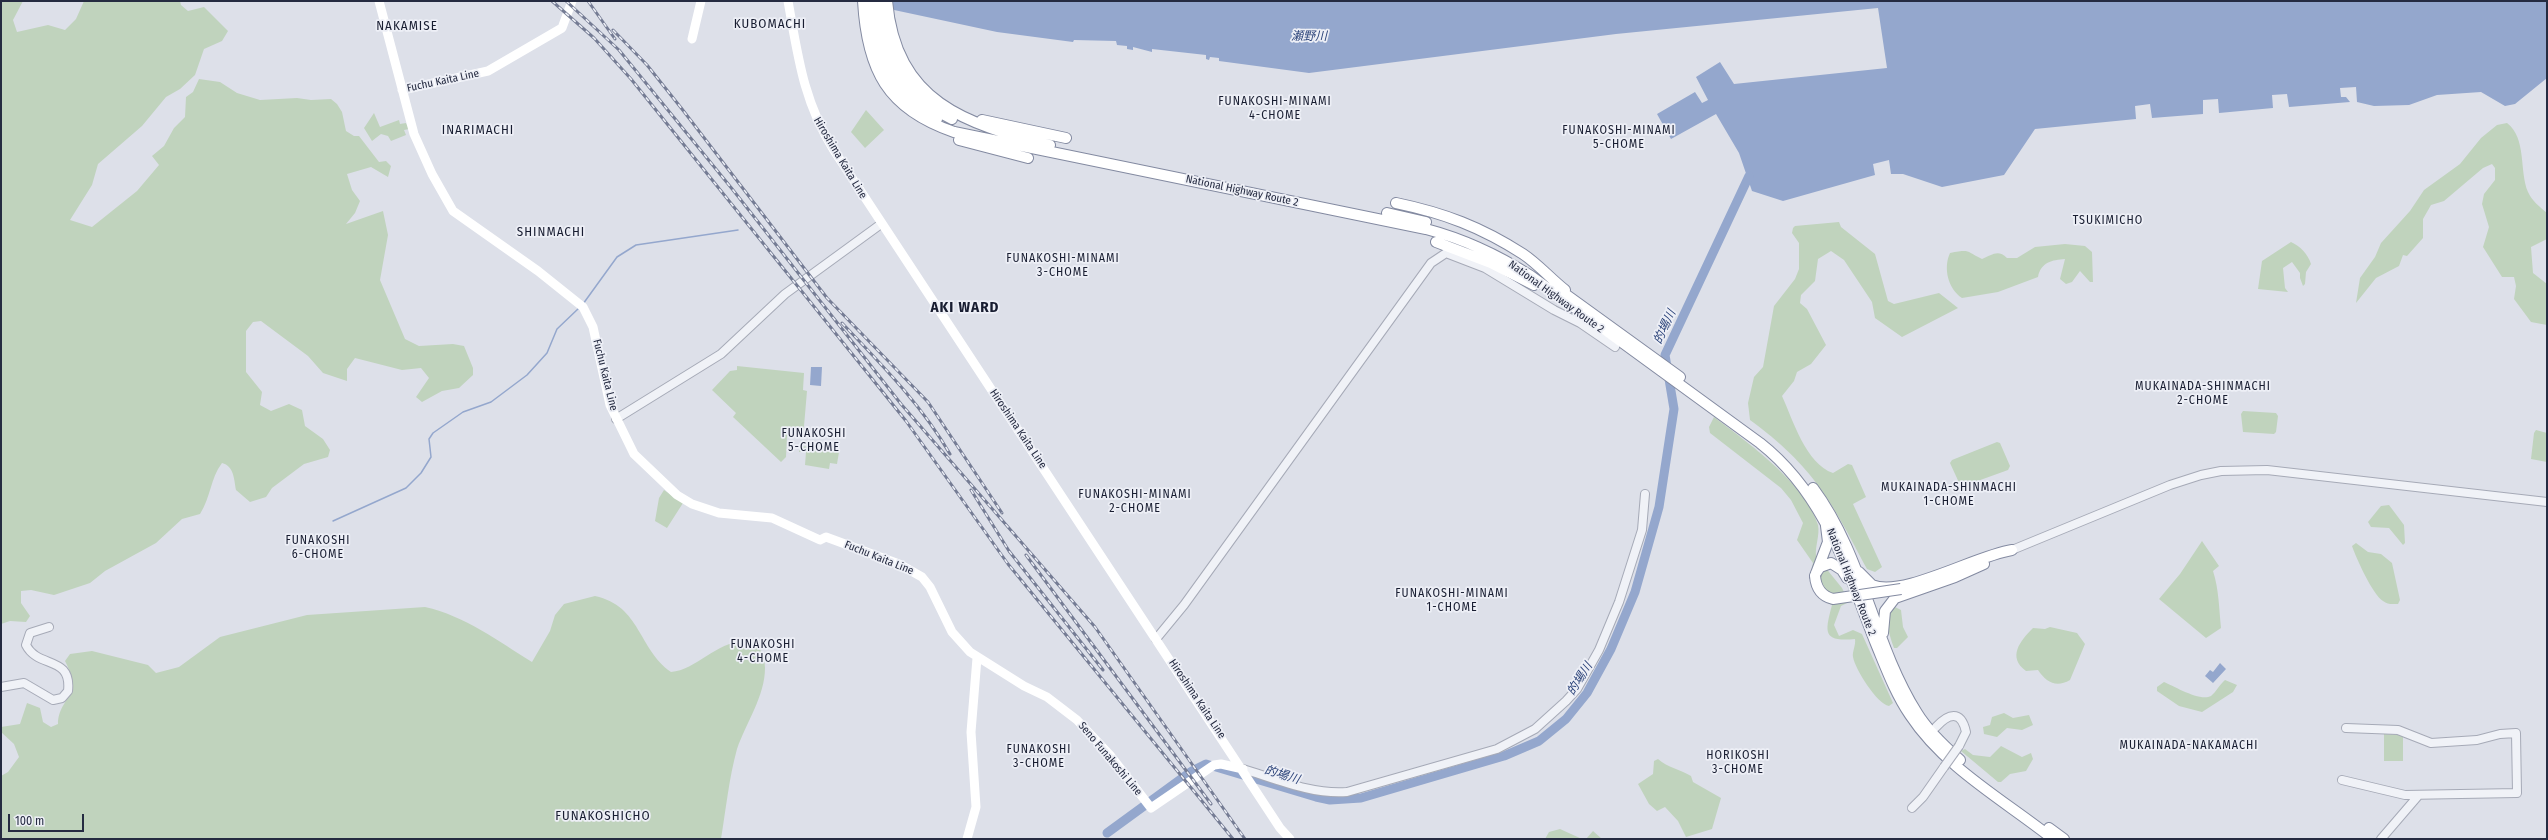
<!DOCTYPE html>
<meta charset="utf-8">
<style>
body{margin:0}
#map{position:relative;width:2548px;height:840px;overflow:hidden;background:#dde0e9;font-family:"Fira Sans Condensed",sans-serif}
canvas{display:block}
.frame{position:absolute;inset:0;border:2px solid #252b41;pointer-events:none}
.scale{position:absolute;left:8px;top:814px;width:76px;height:18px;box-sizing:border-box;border:2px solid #252b41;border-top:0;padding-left:5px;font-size:12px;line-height:14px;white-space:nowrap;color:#252b41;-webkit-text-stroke:3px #edeff6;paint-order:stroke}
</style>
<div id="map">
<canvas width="2548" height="840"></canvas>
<div class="frame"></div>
<div class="scale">100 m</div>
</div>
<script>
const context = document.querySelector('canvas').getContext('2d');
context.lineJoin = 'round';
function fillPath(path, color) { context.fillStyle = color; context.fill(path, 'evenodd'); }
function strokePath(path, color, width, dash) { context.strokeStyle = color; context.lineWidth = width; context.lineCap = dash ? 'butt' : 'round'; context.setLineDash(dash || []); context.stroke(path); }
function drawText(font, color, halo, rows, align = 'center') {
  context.font = font + ' "Fira Sans Condensed","Noto Sans JP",sans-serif'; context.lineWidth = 3.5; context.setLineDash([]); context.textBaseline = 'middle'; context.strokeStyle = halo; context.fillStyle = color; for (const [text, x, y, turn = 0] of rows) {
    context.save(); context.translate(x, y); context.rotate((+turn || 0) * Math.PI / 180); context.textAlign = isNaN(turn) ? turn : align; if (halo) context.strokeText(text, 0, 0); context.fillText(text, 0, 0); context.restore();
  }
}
const green = new Path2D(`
 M1,1H23L13,20L17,32L48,25L65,30L76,19L84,1H180L181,5L188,11L204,7L228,31L222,41L204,49L195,75L180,89L166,97L142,126L98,164L92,185L70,220L92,227L137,191L159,165L152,156L164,146L174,128L185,117L186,97L193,92L199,79L220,82L237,93L260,100L297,98L311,100L331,99L337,104L342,112L346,131L354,136H359L379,162L386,161L391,166L388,177L371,167L347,174L352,190L360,201L355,213L346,224L383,211L388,235L380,280L405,339L419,346L453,344L464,346L473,368V375L459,388L442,391L422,402L416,397L429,378L421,368L402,370L355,358L347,369V381L323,373L308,356L261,321L253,322L246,331V372L262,392L260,405L271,411L289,404L302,410L305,426L323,439L330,450L328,457L304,464L272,488L266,497L250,502L236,490C234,479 234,466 222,463C210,479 211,497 200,514L182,519L156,543L105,571L90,583L54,595L31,590L21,591V603L30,616L26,622L10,621L1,624Z
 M866,110L884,130L865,148L851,132Z
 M374,113L380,127L399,120L400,124L406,123L409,129L404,130L406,135L391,141L388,136L381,134L372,141L364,128Z
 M2507,123C2527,138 2519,171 2528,192C2532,201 2540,207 2547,213V239L2531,247L2533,273L2547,284V325L2531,322L2514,299L2516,286L2514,277H2502L2483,247L2489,227L2482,204L2484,194L2495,180V168L2492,164L2483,168L2444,201L2431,205L2423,219V238L2407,256L2403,255L2399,266L2376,278L2356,303L2360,278L2375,257L2381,243L2410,211L2424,190L2460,164L2481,138L2497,125Z
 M1839,222L1841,227L1875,254L1888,301L1894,304L1939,293L1958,308L1902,337L1875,318L1872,302L1844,260L1831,251L1818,259L1815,281L1801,295L1800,303L1807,309L1826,345L1811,364L1797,372L1794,381L1782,396C1793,420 1806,464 1833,473L1848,464L1852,465L1866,497L1853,504L1882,567L1875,572L1867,569C1832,502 1813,466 1750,420L1748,403L1754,377L1763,367L1774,306L1795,279L1799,269V243L1792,233L1793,228L1795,226Z
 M2291,242C2300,246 2308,254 2311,264L2306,272L2305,284L2303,286L2300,278V273L2292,262L2283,268L2285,288L2288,292L2258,289L2262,261Z
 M2065,244L2085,246L2092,252L2093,282H2090L2080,271L2072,282L2066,284L2060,279L2065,259C2052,260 2041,262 2038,277L1998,292L1962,298C1948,289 1943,268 1950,253C1971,249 1965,251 1982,259C1992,255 1998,249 2007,258H2017L2035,247Z
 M737,366L804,373L803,390L807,391L803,438L787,436L786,457L781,462L733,417L736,413L712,390L730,371L737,370Z
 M2243,411L2276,413L2278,416L2276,432L2274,434L2243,432L2241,414Z
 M1714,417C1746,441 1807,485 1818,525C1820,535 1815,546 1816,556L1842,588L1849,602L1841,606L1834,625L1839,636L1853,630L1862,634L1893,703L1889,706C1877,704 1855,669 1853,657C1852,652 1856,645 1855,639C1822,642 1825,632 1832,605C1812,597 1808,582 1813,563L1797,540L1803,523L1791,500L1781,488L1710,433L1709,427Z
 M2536,430L2547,433V462L2531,459L2534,433Z
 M1997,442L2000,443L2010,466L2008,470L1961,487L1950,463L1952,460Z
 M800,446L835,449L839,452L837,464L830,463L829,469L805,465L806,452H799Z
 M664,490L683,503L667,528L655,521L659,498Z
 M2389,505L2404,525L2405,543L2403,545L2389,528L2371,527L2368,522L2381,506Z
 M2202,541L2219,566L2213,571C2219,589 2219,610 2221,628L2206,638L2159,599L2180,574Z
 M2356,543L2368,552L2381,554L2392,563L2400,600L2398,604C2392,604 2388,605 2383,601C2373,595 2356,558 2352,546Z
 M595,596C641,606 638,649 671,672C698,670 720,637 749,642C761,644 765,658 765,668C765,696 746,723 737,749C729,778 726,809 721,839H1V776L8,772L19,757L14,744L1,732V727L20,724L27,703L40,708L43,722L51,727L58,724C59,696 84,698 65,661L70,654L92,651L148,665L156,673L179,667L220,637L307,615L425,607C465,616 498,641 532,662L550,631L555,615L564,604Z
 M1893,606L1901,610L1903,627L1908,637L1897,648H1894C1889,634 1884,619 1893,606Z
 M2050,627L2077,633L2085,644L2070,680C2056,688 2046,682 2038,670L2026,671C2007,657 2020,641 2033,628L2045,629Z
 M2225,680L2237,685L2233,692L2202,712L2179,706L2157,691V687L2164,682C2174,686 2200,702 2211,696C2216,692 2220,684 2225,680Z
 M2004,713L2013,718L2029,715L2033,725L2022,730L2007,728L1997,737L1984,734L1983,727L1990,725L1992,717Z
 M2384,734L2403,735V761H2384Z
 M2001,746L2022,757L2031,753L2033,759L2026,771L2010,774L2001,782H1998L1961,751L1965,749L1973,755L1990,757Z
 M1658,759C1668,768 1680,769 1691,776L1693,782L1721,798L1712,829L1686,837L1678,821L1665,807L1657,811L1649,804L1638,784L1653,774L1654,761Z
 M1560,829L1582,839H1545L1549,832Z
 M1593,831L1602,839H1586Z`);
const water = new Path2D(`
 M852,1H2547V78L2515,104L2505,106L2481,92L2437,95L2409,105L2374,106L2357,102L2356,87L2340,88L2341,97H2346L2350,102L2289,107L2287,94L2272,95L2273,108L2219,113L2218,99L2203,100V114L2152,118L2150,104L2135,106L2136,119L2035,129L2004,175L1942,187L1903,174H1891L1889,160L1873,164L1875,175L1783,201L1752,191L1739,153L1716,114L1671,139L1657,114L1695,92L1702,103L1708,100L1696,77L1720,62L1734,84L1887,68L1878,8L1616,34L1309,73L1219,61V58L1210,57L1209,60L1206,59V55L1152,49V52L1133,47V50L1127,49V46L1117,45L1116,41L1074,40L1073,42L997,32Z
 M811,367H822L821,386L810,385Z
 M2220,663L2226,669L2213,683L2205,676L2210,670L2213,672Z`);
const stream = new Path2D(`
 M583,304L617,257L636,245L738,230
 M333,521L406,488L421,473L431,457L429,439L433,433L463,412L491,402L527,375L547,353L557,329L579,308`);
const river = new Path2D(`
 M1107,833L1192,771L1206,764L1316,797L1330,800L1361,798L1504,756L1539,741L1566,719L1587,693L1611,649L1635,592L1659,507L1674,409L1665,355L1749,176`);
const tertiary = new Path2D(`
 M616,419L721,354L785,294L881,224
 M2012,550L2170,485L2201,475L2221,471L2267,470L2547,502
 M1156,639L1184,605L1431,263L1446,253L1485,268L1554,310L1580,323L1615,347
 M1,687L24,683L53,700L62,698L68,691C72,655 38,669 26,645L30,633L49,627
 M1936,727C1948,714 1961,709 1966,732L1959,746
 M1243,769C1276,779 1313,795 1347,792L1497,749L1535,729L1566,701L1577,689L1599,650L1619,602L1642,530L1645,494
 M2342,780L2405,795L2517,793L2516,733L2500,734L2477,740L2431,743L2398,730L2346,728
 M1912,808L1923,797L1944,767
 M2381,839L2418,796`);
const secondary = new Path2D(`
 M379,1L414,134L432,174L453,211L538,271L583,307L593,327L610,405L634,454L677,495L692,504L719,513L772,518L820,540L826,537L899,564L922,577L930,587L952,632L970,652L1024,686L1047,697L1077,720L1110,755L1151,808L1214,765L1221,764L1243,769
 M788,1C798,56 803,100 833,149L1280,828L1290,839
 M692,39L701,1
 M402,90L488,71L562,28L572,1
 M967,839L976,807L971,732L977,658`);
const trunk = new Path2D(`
 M863,1C867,70 887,109 954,132L1426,229C1464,239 1498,255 1531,276L1760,443C1825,494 1847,570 1876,644C1886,668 1895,693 1910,715C1945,768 2004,800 2053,839
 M879,1C883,51 905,96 952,119
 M887,1C896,102 965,124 1050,145
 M870,4C874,53 892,95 937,119
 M982,120L1066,138
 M959,140L1028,158
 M1396,203C1444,213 1481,227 1523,254C1538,264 1551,279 1565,290
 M1387,213L1426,222
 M1436,242L1491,263L1534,285
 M1557,288L1680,377
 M1813,488C1863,555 1873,643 1917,713C1928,731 1944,746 1960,760
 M1859,572L1872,585C1903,598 1977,555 2012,550
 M1816,573L1820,567L1831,563L1842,570L1847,578
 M1815,576L1828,542L1826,526
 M1883,633L1885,611L1895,598L1955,577L1984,564
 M2049,828L2064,839`);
const rail = new Path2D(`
 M552,1L594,38L631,79L906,421L1008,564L1233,839
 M566,1L619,50L733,190L901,404L1095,627L1245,839
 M588,1L615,39
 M613,30L647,65L682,109L827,298L928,402L1002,513
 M842,323C881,364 921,404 950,454
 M971,490L1009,551L1103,670
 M1026,555L1211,804`);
const tertiaryBridge = new Path2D(`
 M1944,767L1959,746`);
const trunkBridge = new Path2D(`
 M1815,576C1816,588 1821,596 1833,599L1901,589`);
const streetNames = [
 ["Fuchu Kaita Line",443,81,-12],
 ["Hiroshima Kaita Line",840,158,59],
 ["National Highway Route 2",1242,191,12],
 ["National Highway Route 2",1556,297,36],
 ["Fuchu Kaita Line",605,375,76],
 ["Hiroshima Kaita Line",1018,429,56],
 ["Fuchu Kaita Line",879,558,22],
 ["National Highway Route 2",1851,582,68],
 ["Hiroshima Kaita Line",1197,699,56],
 ["Seno Funakoshi Line",1110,759,50]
];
const waterNames = [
 ["瀬野川",1309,37],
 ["的場川",1665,327,-65],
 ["的場川",1580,679,-58],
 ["的場川",1282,775,17]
];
const neighbourhoodNames = [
 ["FUNAKOSHI-MINAMI",1275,102],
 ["4-CHOME",1275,116],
 ["FUNAKOSHI-MINAMI",1619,131],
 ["5-CHOME",1619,145],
 ["TSUKIMICHO",2108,221],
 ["FUNAKOSHI-MINAMI",1063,259],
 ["3-CHOME",1063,273],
 ["MUKAINADA-SHINMACHI",2203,387],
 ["2-CHOME",2203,401],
 ["FUNAKOSHI",814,434],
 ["5-CHOME",814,448],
 ["MUKAINADA-SHINMACHI",1949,488],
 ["1-CHOME",1949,502],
 ["FUNAKOSHI-MINAMI",1135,495],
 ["2-CHOME",1135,509],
 ["FUNAKOSHI",318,541],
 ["6-CHOME",318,555],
 ["FUNAKOSHI-MINAMI",1452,594],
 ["1-CHOME",1452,608],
 ["FUNAKOSHI",763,645],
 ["4-CHOME",763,659],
 ["MUKAINADA-NAKAMACHI",2189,746],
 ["FUNAKOSHI",1039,750],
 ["3-CHOME",1039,764],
 ["HORIKOSHI",1738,756],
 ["3-CHOME",1738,770]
];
const quarterNames = [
 ["KUBOMACHI",770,24],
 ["NAKAMISE",407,26],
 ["INARIMACHI",478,130],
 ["SHINMACHI",551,232],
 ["FUNAKOSHICHO",603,816]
];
const districtNames = [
 ["AKI WARD",965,308]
];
fillPath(green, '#c0d3bd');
fillPath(water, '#94a7cd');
strokePath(stream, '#94a7cd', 1.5);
strokePath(river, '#94a7cd', 9);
strokePath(tertiary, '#a6aab7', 10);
strokePath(trunk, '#838aa1', 12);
strokePath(tertiary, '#f0f2f7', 8);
strokePath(secondary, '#fff', 9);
strokePath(trunk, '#fff', 10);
strokePath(rail, '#757c94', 3);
strokePath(rail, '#edeff6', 1.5, [4.5]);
strokePath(tertiaryBridge, '#a6aab7', 10, []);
strokePath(trunkBridge, '#838aa1', 12, []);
strokePath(tertiaryBridge, '#f0f2f7', 8);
strokePath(trunkBridge, '#fff', 10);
drawText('11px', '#252b41', '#edeff6', streetNames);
drawText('italic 12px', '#2b4379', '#edeff6', waterNames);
context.letterSpacing = '1px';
drawText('12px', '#181d31', '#edeff6', neighbourhoodNames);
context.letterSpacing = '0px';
context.letterSpacing = '1px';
drawText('13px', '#181d31', '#edeff6', quarterNames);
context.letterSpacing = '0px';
context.letterSpacing = '1px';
drawText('bold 15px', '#181d31', '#edeff6', districtNames);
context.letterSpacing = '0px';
</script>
